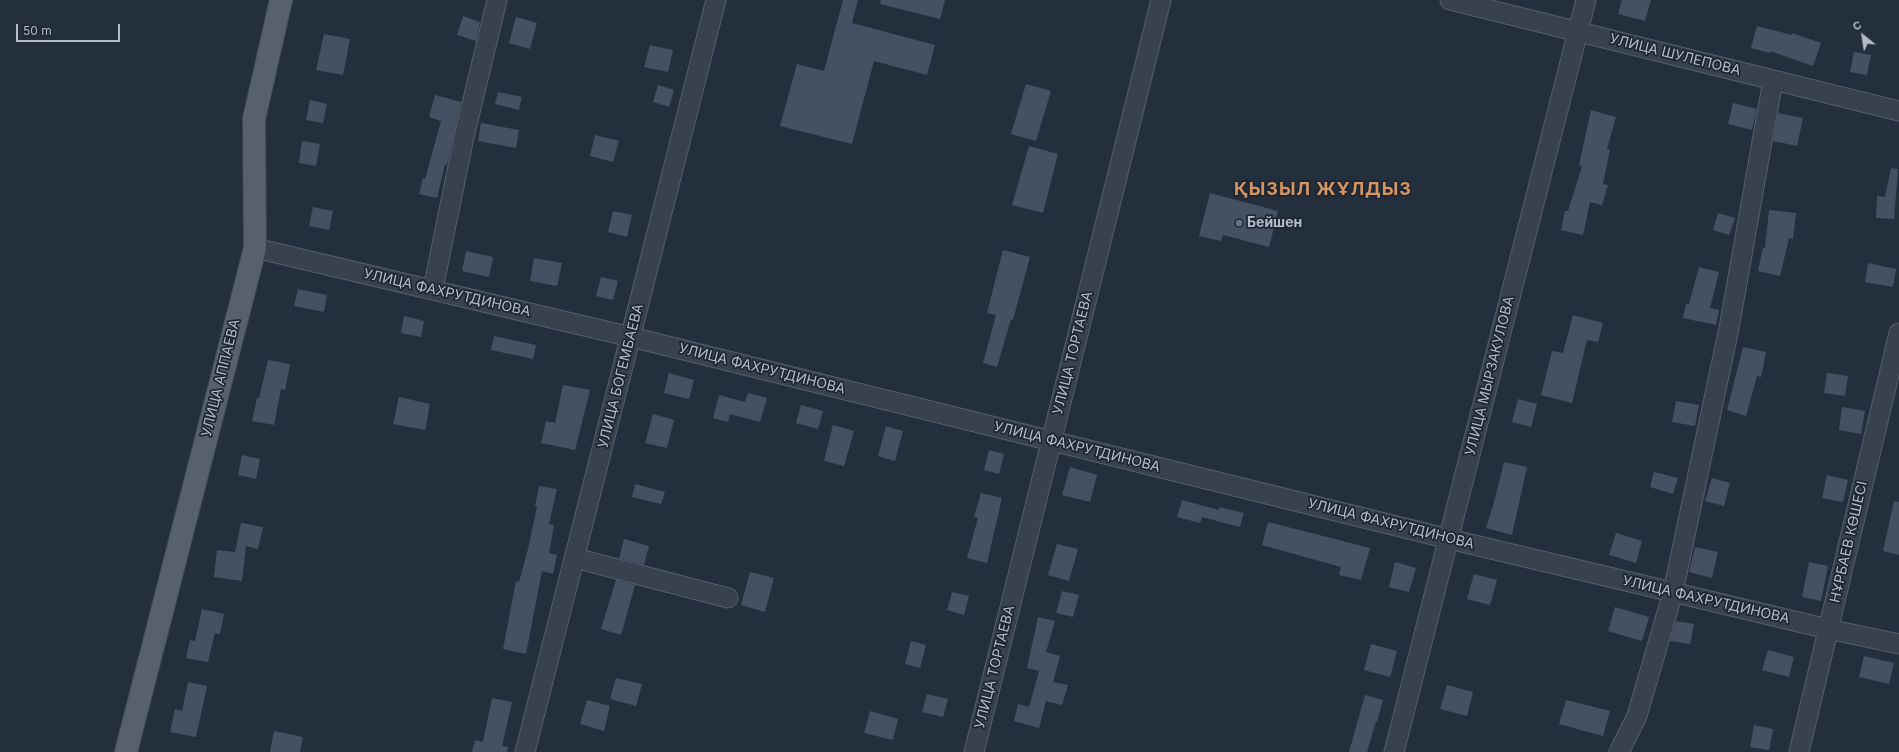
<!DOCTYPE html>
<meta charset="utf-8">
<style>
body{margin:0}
#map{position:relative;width:1899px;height:752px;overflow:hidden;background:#242f3e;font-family:Inter,sans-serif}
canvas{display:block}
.north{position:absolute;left:1843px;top:16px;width:40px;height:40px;-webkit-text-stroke:3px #1d2633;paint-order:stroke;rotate:330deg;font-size:11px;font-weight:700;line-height:16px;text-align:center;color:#b4bcc9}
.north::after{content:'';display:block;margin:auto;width:14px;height:18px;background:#b4bcc9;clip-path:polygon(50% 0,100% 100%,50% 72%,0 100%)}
.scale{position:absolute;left:16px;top:24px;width:104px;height:18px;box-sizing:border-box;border:2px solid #b4bcc9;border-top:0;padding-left:5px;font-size:12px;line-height:14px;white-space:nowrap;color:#b4bcc9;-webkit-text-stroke:3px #1d2633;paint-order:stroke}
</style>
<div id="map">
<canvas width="1899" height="752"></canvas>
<div class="north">С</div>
<div class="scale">50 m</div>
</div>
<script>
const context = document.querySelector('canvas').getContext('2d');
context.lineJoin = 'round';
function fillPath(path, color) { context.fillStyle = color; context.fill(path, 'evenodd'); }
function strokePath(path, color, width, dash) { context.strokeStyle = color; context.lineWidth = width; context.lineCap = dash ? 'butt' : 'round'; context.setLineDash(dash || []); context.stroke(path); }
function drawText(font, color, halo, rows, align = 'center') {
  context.font = font + ' Inter,sans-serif'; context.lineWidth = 3.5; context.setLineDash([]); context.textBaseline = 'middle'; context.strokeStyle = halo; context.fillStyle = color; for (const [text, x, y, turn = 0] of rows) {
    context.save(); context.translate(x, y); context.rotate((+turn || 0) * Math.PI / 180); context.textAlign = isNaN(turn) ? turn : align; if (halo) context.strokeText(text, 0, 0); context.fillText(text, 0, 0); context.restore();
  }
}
const building = new Path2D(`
 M843,0H858L852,23L935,45L927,75L874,61L852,144L780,126L797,64L824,71Z
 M881,0H945L940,19L880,4Z
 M1622,0H1651L1645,21L1618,14Z
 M463,16L480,22L476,41L457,35Z
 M516,17L537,23L530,49L509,43Z
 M1757,26L1792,35V33L1821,43L1813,66L1770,51V53L1751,48Z
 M324,34L350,39L343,75L316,70Z
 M650,45L673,50L668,72L644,67Z
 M1854,52L1871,55L1867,75L1850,72Z
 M1026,84L1051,91L1036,141L1011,134Z
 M658,85L674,90L669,107L653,102Z
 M498,92L522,97L519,110L495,104Z
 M435,95L461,102L447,165L445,164L437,198L419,194L423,178L425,179L441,121L429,117Z
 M310,100L327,104L323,123L306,120Z
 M1733,103L1757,109L1752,130L1728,124Z
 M1591,110L1616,117L1607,149H1610L1603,184L1608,185L1602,205L1590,202L1583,235L1561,230L1565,211H1568L1582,166L1579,165Z
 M1778,113L1803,118L1797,146L1773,141Z
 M481,123L519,130L516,148L478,141Z
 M595,135L619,141L613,162L590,156Z
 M302,141L320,144L316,166L299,163Z
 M1029,146L1058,154L1043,213L1012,205Z
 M1891,168L1898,169L1894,219L1876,218L1877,196L1885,197Z
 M1210,193L1278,211L1269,247L1223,235L1221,241L1199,236Z
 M313,207L333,211L329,230L309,226Z
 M1769,210L1796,213L1793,239L1789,238L1780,276L1758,271L1763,248H1765Z
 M613,211L632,215L627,237L608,232Z
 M1718,213L1735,218L1729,235L1713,230Z
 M1003,250L1030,257L1013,320L1011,319L997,367L983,363L996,315L987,313Z
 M466,251L493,257L489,277L462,271Z
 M534,258L562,263L557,286L530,281Z
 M1868,263L1896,269L1893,287L1865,282Z
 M1699,267L1719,272L1710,308L1719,310L1716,325L1683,318L1686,304H1689Z
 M601,277L618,281L613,300L596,296Z
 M298,289L327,295L324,312L294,306Z
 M1573,315L1603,323L1598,342L1587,340L1572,403L1541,395L1552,351L1563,353Z
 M404,316L424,321L421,337L401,333Z
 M494,336L536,345L533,359L491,350Z
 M1743,347L1766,352L1761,377L1757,376L1746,416L1727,410Z
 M268,360L290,364L285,390L281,389L274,425L252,421L257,398H259Z
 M669,373L694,380L689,399L664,393Z
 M1827,373L1848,376L1845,396L1824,393Z
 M563,385L590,390L575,450L541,443L546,421L555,423Z
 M748,393L767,398L760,422L730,414L728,422L713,418L719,395L745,402Z
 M399,397L430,404L425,430L393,424Z
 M1518,399L1537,404L1531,427L1512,422Z
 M1676,401L1699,405L1695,426L1672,422Z
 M801,405L823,411L818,429L796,423Z
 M1842,407L1865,411L1861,434L1839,430Z
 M653,414L674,420L667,448L645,443Z
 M833,425L854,431L844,466L824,461Z
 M886,426L903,431L895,461L878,456Z
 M989,450L1004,454L999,474L984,470Z
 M242,455L260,459L256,479L238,475Z
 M1504,462L1527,467L1512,535L1486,528L1494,502Z
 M1070,467L1097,475L1090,502L1062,495Z
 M1654,472L1678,478L1673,494L1650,487Z
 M1827,475L1848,480L1843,502L1822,498Z
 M1712,478L1730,483L1724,506L1705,501Z
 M635,484L665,492L661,504L632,497Z
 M539,486L557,489L549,524L554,525L549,553L557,555L553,574L542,571L526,654L503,649L516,581L519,582L528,549L537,506H535Z
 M981,493L1002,498L987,563L967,558L978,518L974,517Z
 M1182,500L1219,510V507L1244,513L1240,527L1202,517L1200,523L1177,517Z
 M1894,501L1899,502V555L1883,551Z
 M1268,522L1370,548L1361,580L1339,575L1341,567L1262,545Z
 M241,523L263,527L258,549L246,546L242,581L214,577L217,550L235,552Z
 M1616,533L1642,541L1636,563L1609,555Z
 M624,539L649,546L644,565L619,558Z
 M1057,544L1078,549L1069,581L1048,575Z
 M1695,547L1718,552L1712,578L1689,572Z
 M1395,562L1416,568L1409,592L1389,587Z
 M1809,562L1828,566L1821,601L1802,597Z
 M750,572L774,578L765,612L741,605Z
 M1474,574L1497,580L1490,605L1467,599Z
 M616,580L635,585L621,635L601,629Z
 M1062,591L1079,595L1073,617L1056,613Z
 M952,592L969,596L964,615L947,610Z
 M1615,607L1649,617L1642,641L1608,631Z
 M202,609L224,614L220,634L215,633L208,662L186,658L190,640L195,641Z
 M1038,617L1055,621L1046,652L1060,656L1053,682L1068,685L1062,705L1046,701L1039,728L1014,721L1018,704L1029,707L1039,671L1027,668Z
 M1676,621L1694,624L1690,644L1670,641Z
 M911,641L926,645L920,668L905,664Z
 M1371,644L1397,651L1390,677L1364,670Z
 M1768,650L1794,657L1789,677L1762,670Z
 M1864,656L1894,663L1889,684L1859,677Z
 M616,678L642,684L636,706L610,699Z
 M188,682L207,686L196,737L170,732L175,709L182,711Z
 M1447,685L1473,692L1467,716L1440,709Z
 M927,694L948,699L943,717L922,712Z
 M1365,695L1383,700L1377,722L1376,721L1367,752H1349Z
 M492,698L512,702L502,746L508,747L507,752H472L475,740L483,742Z
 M587,700L610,706L604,731L580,724Z
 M1566,700L1610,711L1603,736L1559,724Z
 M870,711L898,719L893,740L864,733Z
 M1754,725L1773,729L1769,750L1750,747Z
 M274,731L303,737L300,752H270Z`);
const minor = new Path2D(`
 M1450,0L1899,111
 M255,248L631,337L1449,539L1828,629L1899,644
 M433,289L464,137L497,0
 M575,558L728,598
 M525,752L716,0
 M974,752L1161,0
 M1394,752L1586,0
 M1619,752L1637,716L1673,592L1729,328L1773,80
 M1799,752L1899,333`);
const major = new Path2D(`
 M126,752L255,248L254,119L281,0`);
const markers = [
 [1239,223,4,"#6b7280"]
];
const streetNames = [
 ["УЛИЦА ШУЛЕПОВА",1675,55,14],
 ["УЛИЦА ФАХРУТДИНОВА",447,293,13],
 ["УЛИЦА ТОРТАЕВА",1073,353,-76],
 ["УЛИЦА ФАХРУТДИНОВА",762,369,14],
 ["УЛИЦА БОГЕМБАЕВА",621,376,-76],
 ["УЛИЦА МЫРЗАКУЛОВА",1490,376,-76],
 ["УЛИЦА АППАЕВА",221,378,-76],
 ["УЛИЦА ФАХРУТДИНОВА",1077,447,14],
 ["УЛИЦА ФАХРУТДИНОВА",1391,524,14],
 ["НҰРБАЕВ КӨШЕСІ",1849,542,-77],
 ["УЛИЦА ФАХРУТДИНОВА",1706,600,13],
 ["УЛИЦА ТОРТАЕВА",995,667,-76]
];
const poiNames = [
 ["Бейшен",1247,223]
];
const districtNames = [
 ["ҚЫЗЫЛ ЖҰЛДЫЗ",1323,190]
];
fillPath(building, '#455162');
strokePath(minor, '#565f6c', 21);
strokePath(major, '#414a57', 24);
strokePath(minor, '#38414e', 19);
strokePath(major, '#56606e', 22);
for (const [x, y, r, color] of markers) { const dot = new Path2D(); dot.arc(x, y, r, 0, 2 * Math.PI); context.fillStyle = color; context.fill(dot); strokePath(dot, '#1d2633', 1.5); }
drawText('14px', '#b4bcc9', '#1d2633', streetNames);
drawText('bold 14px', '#b4bcc9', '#1d2633', poiNames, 'left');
context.letterSpacing = '1px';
drawText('bold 18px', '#d59563', '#1d2633', districtNames);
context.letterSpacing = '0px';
</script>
